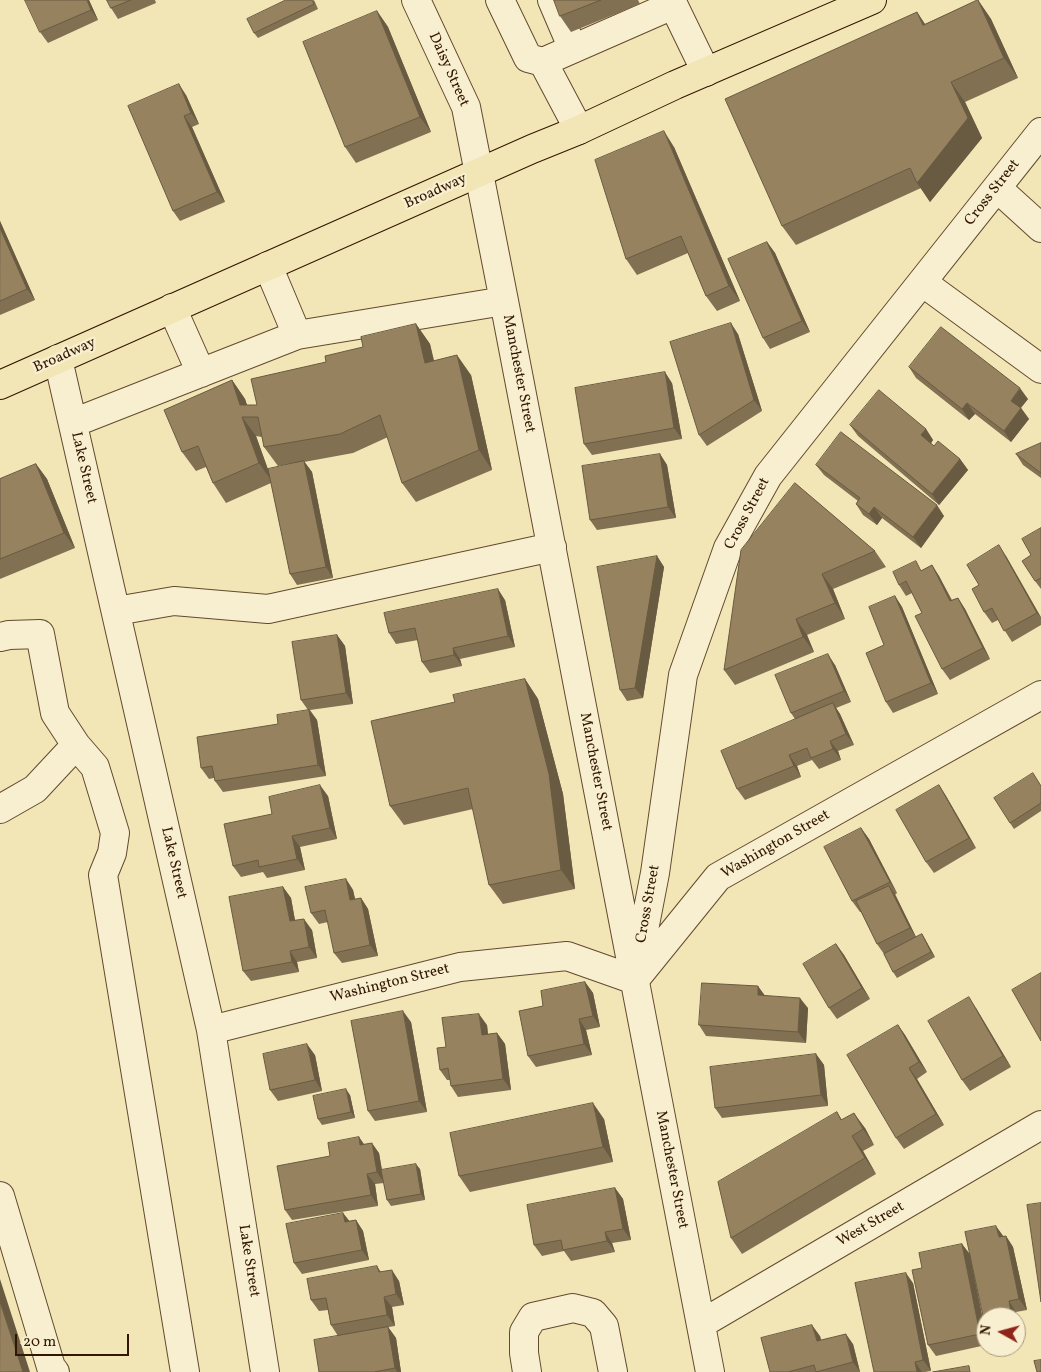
<!DOCTYPE html>
<style>
body{margin:0}
#map{position:relative;width:1041px;height:1372px;overflow:hidden;background:#f3e6b6;font-family:Vollkorn,serif}
canvas{display:block}
.north{position:absolute;left:976px;top:1307px;width:50px;height:50px;box-sizing:border-box;background:#f7efd0;border:1px solid #a8987d;border-radius:50%;rotate:277deg;font-size:14px;font-weight:700;line-height:20px;text-align:center;color:#321601}
.north::after{content:'';display:block;margin:auto;width:18px;height:22px;background:#8f2418;clip-path:polygon(50% 0,100% 100%,50% 72%,0 100%)}
.scale{position:absolute;left:15px;top:1334px;width:114px;height:22px;box-sizing:border-box;border:2px solid #321601;border-top:0;padding-left:6px;font-size:15px;line-height:18px;white-space:nowrap;color:#321601;-webkit-text-stroke:4px #f7efd0;paint-order:stroke}
</style>
<div id="map">
<canvas width="1041" height="1372"></canvas>
<div class="north">N</div>
<div class="scale">20 m</div>
</div>
<script>
const context = document.querySelector('canvas').getContext('2d');
context.lineJoin = 'round';
function strokePath(path, color, width, dash) { context.strokeStyle = color; context.lineWidth = width; context.lineCap = dash ? 'butt' : 'round'; context.setLineDash(dash || []); context.stroke(path); }
function fillPath(path, color) { context.fillStyle = color; context.fill(path, 'evenodd'); }
function drawText(font, color, halo, rows, align = 'center') {
  context.font = font + ' Vollkorn,serif'; context.lineWidth = 4.5; context.setLineDash([]); context.textBaseline = 'middle'; context.strokeStyle = halo; context.fillStyle = color; for (const [text, x, y, turn = 0] of rows) {
    context.save(); context.translate(x, y); context.rotate((+turn || 0) * Math.PI / 180); context.textAlign = isNaN(turn) ? turn : align; if (halo) context.strokeText(text, 0, 0); context.fillText(text, 0, 0); context.restore();
  }
}
const minor = new Path2D(`
 M416,0L466,107L504,301L710,1372
 M500,0L528,58L543,62L673,5
 M552,0L573,49
 M671,0L706,72
 M543,62L579,130
 M997,188L1041,228
 M268,266L297,335L504,301
 M922,282L1041,369
 M172,308L201,373
 M58,359L211,1030L265,1372
 M73,423L297,335
 M116,611L174,601L268,609L552,547
 M0,637L9,635L40,634L55,713L76,745L95,767L115,833L112,853L103,875L185,1372
 M0,809L35,789L76,745
 M637,966L655,873L683,675L728,548L768,476L1041,132
 M637,977L718,877L1041,695
 M211,1030L460,967L567,956L635,980
 M0,1196L51,1367L55,1372
 M701,1324L1041,1125
 M527,1372L524,1353V1332L533,1317L573,1308L593,1313L604,1326L613,1372`);
const major = new Path2D(`
 M0,385L532,149L579,130L675,85L872,0`);
const wall = new Path2D(`
 M89,0L98,20L48,43L40,32Z
 M107,0H155L156,3L118,19L111,8Z
 M314,0L318,9L258,38L254,33Z
 M554,0H638L640,4L571,32L560,16Z
 M978,0L991,19L1018,78L965,102L982,138L930,202L921,188L796,245L782,226L917,12L925,24Z
 M377,11L388,27L431,132L356,163L345,147Z
 M186,95L199,124L192,127L225,202L180,221L173,211Z
 M674,147L740,301L717,311L706,296L688,253L637,275L626,259Z
 M0,221L35,300L0,315Z
 M767,242L775,253L810,332L770,349L763,338Z
 M416,324L430,344L434,360L471,375L492,470L416,502L402,483L388,437L353,453L304,462L312,472L333,578L297,585L290,574L271,483L226,503L213,483L206,467L196,471L182,452L232,380L245,399L247,405H257L326,362L363,347ZM256,436L262,437L264,447L278,466L296,463L268,470Z
 M738,334L762,411L707,446L699,435Z
 M909,367L1028,399L1021,408L1029,419L1011,442L975,414L969,420L916,378Z
 M672,383L682,439L592,455L584,444Z
 M850,425L926,429L933,440L931,443L934,446L960,459L968,470L939,505L858,436Z
 M1041,443V478L1023,465L1016,454Z
 M660,454L667,465L676,518L597,530L590,520Z
 M36,464L47,479L75,548L0,579V479Z
 M816,465L944,516L921,548L882,518L877,525L863,515L856,504L858,501L824,475Z
 M795,483L875,551L886,567L833,589L845,619L807,635L814,652L735,685L724,670Z
 M1041,528V589L1035,581Z
 M657,556L664,567L643,698L627,701L620,690Z
 M1006,556L1041,617V625L1012,642L998,620L992,623L984,612L979,585Z
 M932,565L939,576L952,600L958,598L965,609L990,659L950,680L942,669L922,613L912,593L906,596L899,585L922,570Z
 M895,596L902,607L938,694L893,713L886,702L884,645Z
 M505,600L515,647L460,659L462,666L430,673L422,662L418,640L396,644L389,633Z
 M337,635L345,646L353,704L310,710L317,720L326,776L223,792L215,781L214,778L209,779L201,768L308,710L301,700Z
 M835,665L851,702L836,708L840,714L854,745L838,751L841,760L819,769L812,760L797,766L801,777L745,800L737,789L795,719L791,713Z
 M525,679L538,699L563,794L575,889L503,904L489,885L473,809L404,825L390,806L455,702Z
 M939,785L946,796L976,848L934,873L926,862Z
 M1041,785V811L1014,829L1010,823Z
 M328,796L337,839L300,847L305,870L267,878L263,872L241,877L233,866L272,814Z
 M861,828L869,839L897,893L895,895L916,937L922,934L925,939L935,957L897,978L893,972L884,954L877,944L861,912H860L852,901Z
 M346,879L353,890L355,900L361,898L368,909L378,956L342,963L334,953L328,922L319,924L311,913Z
 M283,887L291,898L295,920L312,930L317,958L297,962L299,972L251,981L243,971Z
 M836,944L844,955L870,999L837,1019L829,1008Z
 M585,982L593,993L600,1027L586,1030L592,1055L536,1067L528,1056L543,1006Z
 M764,995L808,1008L806,1043L706,1036L699,1025Z
 M976,1008L1011,1067L970,1091L962,1080Z
 M411,1022L427,1112L375,1121L368,1111Z
 M487,1025L488,1034L497,1033L505,1044L511,1090L458,1097L451,1086L450,1080H447L440,1070L446,1047Z
 M898,1025L905,1035L927,1072L917,1079L944,1125L904,1149L896,1138Z
 M816,1054L824,1065L828,1106L722,1118L715,1108Z
 M315,1055L322,1091L278,1101L270,1090Z
 M350,1095L355,1118L322,1125L318,1119Z
 M837,1112L842,1120L865,1128L874,1145L863,1151L876,1174L742,1254L731,1238Z
 M604,1119L613,1162L470,1192L459,1176Z
 M359,1137L364,1144L379,1153L382,1170L420,1169L425,1200L391,1206L387,1200L384,1183L375,1184L378,1206L292,1220L285,1210L330,1156Z
 M615,1188L623,1199L631,1240L612,1243L615,1252L571,1261L564,1251L542,1256L534,1245Z
 M343,1213L349,1221L356,1220L363,1231L369,1260L302,1274L294,1263Z
 M1004,1236H1006L1013,1247L1027,1310L1016,1312L1023,1343L1016,1344V1317L971,1261L986,1335V1345L936,1356L928,1345L922,1268L962,1244L970,1254Z
 M377,1266L381,1272L399,1281L404,1305L392,1307L395,1326L351,1333L388,1327L396,1338L401,1372H319L338,1336L331,1325L328,1310L319,1311L311,1300Z
 M913,1283L931,1371L925,1372H874Z
 M820,1336L821,1340L853,1344L860,1372H770Z`);
const shadedWall = new Path2D(`
 M87,0H89L98,20L91,10Z
 M978,0L991,19L1018,78L1004,58Z
 M377,11L388,27L431,132L420,117Z
 M917,12L930,32L923,25Z
 M951,82L965,102L982,138L930,202L917,183Z
 M179,84L186,95L199,124L191,113Z
 M184,116L192,127L225,202L217,192Z
 M664,131L674,147L740,301L729,286Z
 M0,221L35,300L27,289L0,228Z
 M767,242L775,253L810,332L802,321Z
 M731,323L738,334L762,411L754,400Z
 M416,324L430,344L438,382L425,363Z
 M457,355L471,375L492,470L479,450Z
 M665,372L672,383L682,439L674,428Z
 M232,380L245,399L251,417L240,405Z
 M1020,388L1028,399L1018,411L1011,401Z
 M967,403L975,414L969,420L962,409Z
 M1021,408L1029,419L1011,442L1004,431Z
 M242,417L256,436L273,483L259,463Z
 M926,429L933,440L929,446L921,435Z
 M660,454L667,465L676,518L668,507Z
 M960,459L968,470L939,505L932,494Z
 M304,461L312,472L333,578L326,567Z
 M36,464L47,479L75,548L64,533Z
 M937,505L944,516L921,548L913,537Z
 M874,507L882,518L877,525L869,514Z
 M999,545L1006,556L1041,618L1037,613Z
 M657,556L664,567L643,698L635,688Z
 M932,565L939,576L957,612L950,601Z
 M822,574L833,589L845,619L835,603Z
 M498,589L505,600L515,647L508,636Z
 M895,596L902,607L938,694L931,683Z
 M958,598L965,609L990,659L983,648Z
 M796,619L807,635L814,652L803,637Z
 M337,635L345,646L353,704L346,693Z
 M453,648L460,659L462,666L454,655Z
 M828,654L835,665L851,702L844,691Z
 M525,679L538,699L563,794L575,889L561,870Z
 M833,703L840,714L854,745L846,734Z
 M309,710L317,720L326,776L318,765Z
 M830,741L838,751L841,760L833,749Z
 M789,755L797,766L801,777L794,766Z
 M320,785L328,796L337,839L330,828Z
 M939,785L946,796L976,848L969,838Z
 M861,828L869,839L897,893L890,882Z
 M292,836L300,847L305,870L297,859Z
 M346,879L353,890L358,911L350,900Z
 M889,886L896,896L917,939L910,928Z
 M283,887L291,898L297,932L290,921Z
 M361,898L368,909L378,956L370,945Z
 M304,919L312,930L317,958L309,947Z
 M922,934L925,939L935,957L931,952Z
 M836,944L844,955L870,999L862,988Z
 M290,951L297,962L299,972L292,962Z
 M585,982L593,993L600,1027L593,1016Z
 M758,986L766,997L758,995Z
 M969,997L976,1008L1011,1067L1003,1056Z
 M800,998L808,1008L806,1043L798,1032Z
 M403,1011L411,1022L427,1112L419,1101Z
 M479,1014L487,1025L489,1046L482,1035Z
 M579,1019L586,1030L592,1055L584,1044Z
 M898,1025L905,1035L927,1072L919,1062Z
 M497,1033L505,1044L511,1090L503,1079Z
 M307,1044L315,1055L322,1091L315,1080Z
 M816,1054L824,1065L828,1106L821,1095Z
 M909,1068L917,1079L944,1125L936,1114Z
 M346,1089L350,1095L355,1118L351,1112Z
 M593,1103L604,1119L613,1162L603,1147Z
 M854,1113L865,1128L874,1145L863,1129Z
 M852,1136L863,1151L876,1174L865,1158Z
 M359,1137L366,1148L360,1145Z
 M372,1143L379,1153L384,1183L377,1172Z
 M416,1164L420,1169L425,1200L421,1194Z
 M367,1174L375,1184L378,1206L371,1195Z
 M615,1188L623,1199L631,1240L623,1229Z
 M343,1213L351,1223L345,1222Z
 M356,1220L363,1231L369,1260L362,1250Z
 M996,1226L1004,1237H999Z
 M605,1232L612,1243L615,1252L607,1241Z
 M1006,1236L1013,1247L1027,1310L1019,1299Z
 M962,1244L970,1255L986,1335V1342L980,1334Z
 M392,1270L399,1281L404,1305L396,1294Z
 M906,1273L913,1283L931,1371L923,1360Z
 M0,1279L30,1372H23L0,1302Z
 M384,1297L392,1307L395,1326L387,1315Z
 M1009,1301L1016,1312L1023,1343L1016,1333V1317H1012Z
 M812,1325L820,1336L824,1352L817,1341Z
 M388,1327L396,1338L401,1372H397L395,1368Z
 M846,1334L853,1344L860,1372L853,1362Z
 M915,1362L922,1372H917Z`);
const building = new Path2D(`
 M25,0H87L91,10L40,32Z
 M107,0H131L111,8Z
 M286,0H312L314,4L254,33L247,19Z
 M554,0H601L560,16Z
 M978,0L1004,58L951,82L968,118L917,183L910,168L782,226L725,99L917,12L923,25Z
 M377,11L420,117L345,147L303,42Z
 M179,84L191,113L184,116L217,192L173,211L128,106Z
 M664,131L729,286L706,296L681,236L626,259L595,160Z
 M0,228L27,289L0,301Z
 M767,242L802,321L763,338L728,259Z
 M731,323L754,400L699,435L670,342Z
 M416,324L425,363L457,355L479,450L402,483L380,415L340,434L264,447L258,417H242L259,463L213,483L198,446L182,452L164,410L232,380L240,405H257L251,379L326,362L325,356L363,347L361,337Z
 M941,327L1020,388L1011,401L1021,408L1004,431L967,403L962,409L909,367Z
 M665,372L674,428L584,444L575,388Z
 M879,390L926,429L921,435L934,446L938,441L960,459L932,494L850,425Z
 M841,432L937,505L913,537L874,507L869,514L856,504L860,498L816,465Z
 M1041,443V473L1016,454Z
 M660,454L668,507L590,520L582,466Z
 M304,461L326,567L290,574L268,469Z
 M36,464L64,533L0,559V479Z
 M795,483L875,551L822,574L835,603L796,619L803,637L724,670L741,550Z
 M1041,528V578L1035,581L1022,561L1031,555L1022,539Z
 M999,545L1037,613L1004,631L992,608L984,612L972,589L979,585L967,565Z
 M657,556L635,688L620,690L597,567Z
 M916,561L921,571L932,565L950,601L958,598L983,648L942,669L915,616L922,613L906,581L899,585L893,572Z
 M498,589L508,636L453,648L454,655L422,662L415,628L389,633L384,613Z
 M895,596L931,683L886,702L866,653L884,645L869,607Z
 M337,635L346,693L301,700L292,642Z
 M828,654L844,691L791,713L775,675Z
 M525,679L549,774L561,870L489,885L468,788L390,806L371,721L455,702L453,695Z
 M833,703L846,734L830,741L833,749L811,758L807,748L789,755L794,766L737,789L721,751Z
 M309,710L318,765L215,781L212,766L201,768L197,737L278,724L277,715Z
 M1033,773L1041,786V803L1010,823L994,798Z
 M320,785L330,828L292,836L297,859L259,867L258,860L233,866L224,824L272,814L269,797Z
 M939,785L969,838L926,862L896,810Z
 M861,828L890,882L852,901L824,847Z
 M346,879L350,900L361,898L370,945L334,953L325,910L311,913L305,887Z
 M889,886L910,928L877,944L856,901Z
 M283,887L290,921L304,919L309,947L290,951L292,962L243,971L229,897Z
 M922,934L931,952L893,972L884,954Z
 M836,944L862,988L829,1008L803,964Z
 M1041,973V1041L1012,990Z
 M585,982L593,1016L579,1019L584,1044L528,1056L519,1011L543,1006L541,991Z
 M702,983L758,986V995L800,998L798,1032L699,1025Z
 M969,997L1003,1056L962,1080L928,1021Z
 M403,1011L419,1101L368,1111L351,1021Z
 M479,1014L482,1035L497,1033L503,1079L451,1086L448,1068L440,1070L437,1048L446,1047L442,1018Z
 M898,1025L919,1062L909,1068L936,1114L896,1138L847,1055Z
 M307,1044L315,1080L270,1090L263,1054Z
 M816,1054L821,1095L715,1108L710,1067Z
 M346,1089L351,1112L318,1119L313,1096Z
 M593,1103L603,1147L459,1176L450,1133Z
 M837,1112L841,1120L854,1113L863,1129L852,1136L865,1158L731,1238L718,1182Z
 M359,1137L360,1145L372,1143L377,1172L367,1174L371,1195L285,1210L277,1166L330,1156L328,1143Z
 M416,1164L421,1194L387,1200L381,1170Z
 M615,1188L623,1229L605,1232L607,1241L563,1250L561,1240L534,1245L527,1205Z
 M1041,1203V1302L1027,1205Z
 M343,1213L345,1222L356,1220L362,1250L294,1263L286,1224Z
 M996,1226L999,1237L1006,1236L1019,1299L1009,1301L1012,1317H986V1330L965,1232Z
 M962,1244L980,1334L928,1345L912,1270L922,1268L919,1253Z
 M377,1266L379,1272L392,1270L396,1294L384,1297L387,1315L331,1325L326,1298L311,1300L307,1279Z
 M906,1273L923,1360L915,1362L917,1372H874L855,1283Z
 M0,1302L23,1372H0Z
 M812,1325L817,1341L846,1334L853,1362L816,1372L814,1365L788,1372H770L761,1338Z
 M388,1327L395,1368L374,1372H319L314,1340Z
 M1041,1360V1372H1037L1034,1361Z
 M969,1366L970,1372H933Z`);
const streetNames = [
 ["Daisy Street",448,70,66],
 ["Broadway",436,192,-24],
 ["Cross Street",993,193,-52],
 ["Broadway",65,356,-24],
 ["Manchester Street",518,374,79],
 ["Lake Street",83,468,77],
 ["Cross Street",748,514,-62],
 ["Manchester Street",595,772,79],
 ["Washington Street",776,845,-30],
 ["Lake Street",173,863,77],
 ["Cross Street",649,904,-80],
 ["Washington Street",390,984,-14],
 ["Manchester Street",671,1170,79],
 ["West Street",871,1225,-30],
 ["Lake Street",248,1261,81]
];
strokePath(minor, '#624a2e', 30);
strokePath(major, '#321601', 30);
strokePath(minor, '#f7efd0', 28);
strokePath(major, '#f3e6b6', 28);
fillPath(wall, '#817052');
fillPath(shadedWall, '#695b42');
fillPath(building, '#96825f');
strokePath(building, '#695b42', 1);
drawText('15px', '#321601', '#f7efd0', streetNames);
</script>
